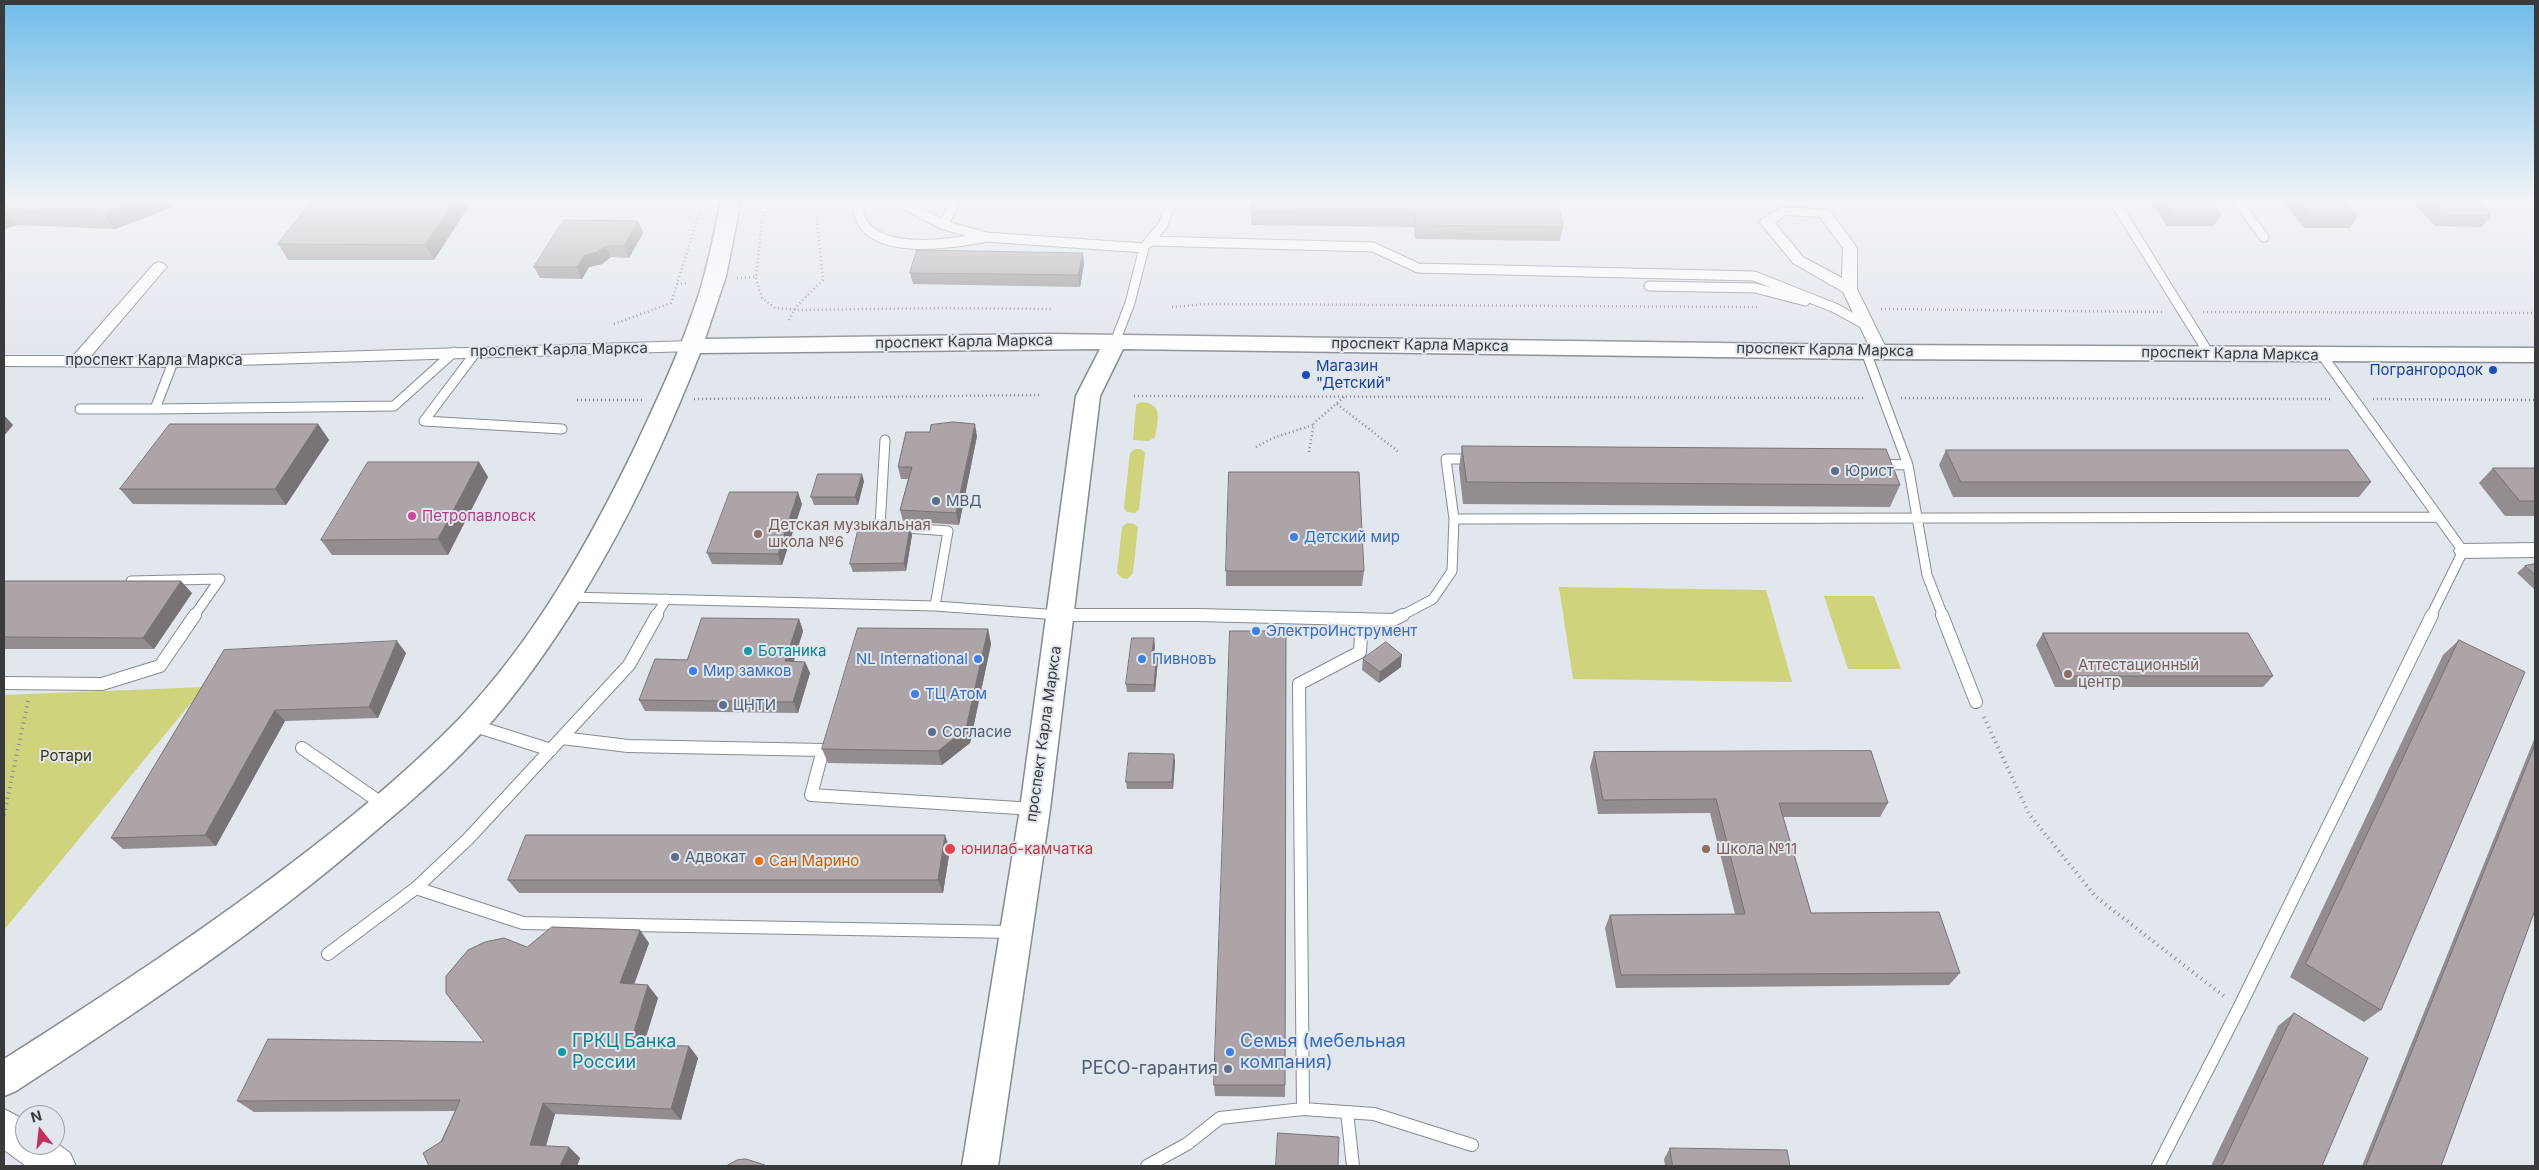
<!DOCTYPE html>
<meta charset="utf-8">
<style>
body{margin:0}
#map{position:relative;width:2539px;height:1170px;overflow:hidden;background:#e2e6ed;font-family:Inter,sans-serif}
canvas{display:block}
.frame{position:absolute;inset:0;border:5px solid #383a3c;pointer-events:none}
.north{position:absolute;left:15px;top:1105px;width:50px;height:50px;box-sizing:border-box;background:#e2e6ed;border:1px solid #9ea1a6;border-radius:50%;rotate:344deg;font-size:14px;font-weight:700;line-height:20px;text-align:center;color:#383a3c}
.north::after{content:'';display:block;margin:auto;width:18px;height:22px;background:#bf315c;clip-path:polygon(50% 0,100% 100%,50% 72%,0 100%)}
</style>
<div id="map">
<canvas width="2539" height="1170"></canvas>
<div class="frame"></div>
<div class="north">N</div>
</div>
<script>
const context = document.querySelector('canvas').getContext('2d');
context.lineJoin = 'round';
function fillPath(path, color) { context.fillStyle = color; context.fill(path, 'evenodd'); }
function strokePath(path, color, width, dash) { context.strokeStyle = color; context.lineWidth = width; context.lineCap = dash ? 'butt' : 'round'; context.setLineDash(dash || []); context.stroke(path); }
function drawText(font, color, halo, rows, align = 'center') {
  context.font = font + ' Inter,sans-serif'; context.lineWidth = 4; context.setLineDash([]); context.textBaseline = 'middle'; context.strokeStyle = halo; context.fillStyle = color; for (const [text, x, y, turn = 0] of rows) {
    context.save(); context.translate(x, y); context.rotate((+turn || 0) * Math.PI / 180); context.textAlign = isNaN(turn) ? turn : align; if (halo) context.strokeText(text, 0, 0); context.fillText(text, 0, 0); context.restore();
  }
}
const green = new Path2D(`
 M1141,402C1164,403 1158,421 1155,437L1149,441L1133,440L1136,405Z
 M1135,449H1141L1145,453L1139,509L1135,513L1127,512L1124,508L1130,453Z
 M1127,523L1134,524L1138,527L1133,573L1127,579L1122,578L1117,573L1122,527Z
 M1559,587L1766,590L1792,682L1573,679Z
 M1824,596H1874L1901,669H1848Z
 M204,687L4,930V695Z`);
const pathFar1 = new Path2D(`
 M772,201L762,219L756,278L762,298L775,308L800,310L940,308L1052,309
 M737,278L754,277
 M677,284L689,283
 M1172,307L1207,304L1757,307
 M1881,309L2165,312
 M2203,312L2535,313
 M789,320L796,307L823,280L815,201
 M614,324L671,303L703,201
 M1134,396L1865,398
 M1901,398L2332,399
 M694,399L1041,395
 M2373,399L2535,400
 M577,400H643
 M1337,404L1400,453
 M1256,447L1273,438L1313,425
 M1309,452L1314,423L1344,397`);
const path = new Path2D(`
 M1984,717L2029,814L2096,897L2225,997
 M4,815L28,701`);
const laneFar1 = new Path2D(`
 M864,201L858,208C863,258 949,244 983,238
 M897,201L944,225L986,237L1144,248L1130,303L1115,342
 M2114,201L2208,352
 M2237,201L2264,237
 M944,225L955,201
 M1150,241L1373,247L1418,268L1754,276L1835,308L1866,325
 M1147,244L1163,225L1171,201
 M1649,286L1755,288L1805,301
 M476,352L424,421L562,429
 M1866,352L1908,465L1927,575L1943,616
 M2322,355L2463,551L2431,616
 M173,362L155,409L394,406L454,352
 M80,409H155
 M885,440L880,526L948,531L935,606
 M1879,464L1908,465
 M1454,519L2438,517
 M131,581L220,579L194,616
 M568,597L935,606L1059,615L1238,616
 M656,616L666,599
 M1401,616L1433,599L1452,571L1454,519L1446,459H1474`);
const lane = new Path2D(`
 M1056,615H1198L1393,620L1403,615
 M1942,615L1976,702
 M4,683L102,684L160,666L195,615
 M472,725L551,750
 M562,738L628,746L823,750L811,795L1034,809
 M302,748L384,805
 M416,888L523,923L1012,932
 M328,954L416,888L468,839L629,665L657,615
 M1303,1109L1374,1114L1472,1145
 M1347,1112L1353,1166
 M1147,1166L1187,1144L1220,1118L1303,1109L1299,684L1360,652L1362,619
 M2158,1166L2239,1008L2432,615`);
const street = new Path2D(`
 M1782,207L1829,210L1855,245L1857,248V289L1888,352L1886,356H1874L1843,292L1793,263L1762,225L1760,222L1762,219ZM1785,215L1820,217L1843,248L1842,278L1803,257L1775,223Z
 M159,262L164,264L167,267L164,270L91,356L173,357L692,341L698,342L700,346L698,350L692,351L173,367L4,366V356H73L154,264Z
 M2535,543V557L2463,558L2457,556L2454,551L2457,546L2463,544Z`);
const secondary = new Path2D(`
 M721,201H741L726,276L705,339L1048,334L1866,345L2535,348V362L1866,359L1123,349L1100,396L1050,809L998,1166H962L1020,809L1076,396L1100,349L700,353C652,475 591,598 509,701C469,751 421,793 372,834C261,930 139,1011 16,1091L4,1096V1059C108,993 212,925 310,849C362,809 413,766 459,719C534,640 588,544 635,447C658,398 681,349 698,297C708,266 714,233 721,201Z`);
const primary = new Path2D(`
 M4,1109L25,1120V1145H55V1142L70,1153L76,1166H26L4,1150Z`);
const wall = new Path2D(`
 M4,201H176L170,208L115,229L17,225L4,229Z
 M312,201H472L434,260H288L278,244Z
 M1558,201L1563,227L1560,241L1415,239L1414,227L1251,225V211Z
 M2150,201H2211L2221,214L2214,226H2167Z
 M2282,201H2345L2358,216L2350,228H2304Z
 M2412,201H2478L2491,215L2482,227L2435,226Z
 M638,221L643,233L629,258L611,257L602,264L589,267L582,279L540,278L534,267Z
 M1084,264L1080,287L913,284L910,273Z
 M318,424L329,440L286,505L133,504L120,489Z
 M977,436L959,525L903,521L900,510L908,479H901L898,467Z
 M1462,446L1900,485L1890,507L1463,504L1459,468Z
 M1946,450L2371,482L2359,497H1953L1939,465Z
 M479,462L488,477L448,555H332L321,540Z
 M2493,468H2535V516H2505L2479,483Z
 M864,481L858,505H814L811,497Z
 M802,504L782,565L712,564L707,553Z
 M912,535L906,571L853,572L850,564Z
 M2535,564V590L2517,573L2525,566Z
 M1226,571H1364L1362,586H1226Z
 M4,581L192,593L154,649H4Z
 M799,619L803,631L794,661L805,662L810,673L798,713L645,711L639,700Z
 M988,629L991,644L970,743L942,765L828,763L822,749Z
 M1286,631L1285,1097L1215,1096L1214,1085Z
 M2043,633L2273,676L2263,687H2055L2036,645Z
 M2459,640L2381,1010L2364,1022L2290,977L2443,655Z
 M1155,646L1154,652L1158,659L1155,692H1127L1126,684Z
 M224,650L406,653L378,718L285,721L216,846L123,849L111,838Z
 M1363,659L1401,667L1379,683L1362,670Z
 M2535,737V910L2441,1166H2362Z
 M1594,752L1888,803L1880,817H1783L1811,913L1960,973L1949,985L1616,988L1605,928L1610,915L1735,914L1710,813L1598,814L1590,767Z
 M1175,761L1173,789H1127L1126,782Z
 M950,849L943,893H519L508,880Z
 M649,943L634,984L658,998L643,1045L689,1046L698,1058L681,1120L555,1114L546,1146L569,1147L580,1158L577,1166H429L455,1111L254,1112L237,1101L484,1042L527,947Z
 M2294,1013L2322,1166H2211L2278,1026Z
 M1670,1148L1790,1166H1665L1664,1159Z`);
const shadedWall = new Path2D(`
 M137,201H176L170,208L115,229L104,214Z
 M454,201H472L434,260L425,245Z
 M4,210H5L17,225L4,229Z
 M638,221L643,233L629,258L624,246Z
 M606,246L611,257L602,264L589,267L582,279L577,267L584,256Z
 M1083,253L1084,264L1080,287L1078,275Z
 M4,415L13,425L4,436Z
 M318,424L329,440L286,505L275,489Z
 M975,424L977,436L959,525L956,513Z
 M479,462L488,477L448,555L438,539Z
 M862,474L864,481L858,505L855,497Z
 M798,492L802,504L782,565L778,554Z
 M910,527L912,535L906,571L904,563Z
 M181,581L192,593L154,649L143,638Z
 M799,619L803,631L790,673L785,661Z
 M988,629L991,644L970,743L942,765L938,751Z
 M1154,638L1155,646L1153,659L1152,652Z
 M397,641L406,653L378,718L369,707Z
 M1157,652L1158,659L1155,692L1154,685Z
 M1402,655L1401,667L1379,683L1380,672Z
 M805,662L810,673L798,713L793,702Z
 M275,710L285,721L216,846L205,835Z
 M1174,754L1175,761L1173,789L1172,782Z
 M945,835L950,849L943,893L938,880Z
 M640,930L649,943L630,996L620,983Z
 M648,985L658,998L640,1057L630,1045Z
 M689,1046L698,1058L681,1120L671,1109Z
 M543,1103L555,1114L543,1156L530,1145Z
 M569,1147L580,1158L577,1166H560Z`);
const building = new Path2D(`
 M4,201H137L104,214L4,210Z
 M312,201H454L425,245L278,244Z
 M1252,201H1558L1563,227L1416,225L1415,213L1251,211Z
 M2165,201H2211L2221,214H2174Z
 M2299,201H2345L2358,216H2311Z
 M2431,201H2478L2491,215H2444Z
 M564,220L638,221L624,246H606L597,252L584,256L577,267H534Z
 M917,250L1083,253L1078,275L910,273Z
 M953,422L975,424L956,513L900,510L912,467H898L906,432H930L931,425Z
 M170,424H318L275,489H120Z
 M1462,446L1886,449L1900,485L1467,482Z
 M1946,450H2348L2371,482H1961Z
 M368,462H479L438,539L321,540Z
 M2493,468H2535V501H2520Z
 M1229,472H1359L1364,571H1226Z
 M818,474H862L855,497H811Z
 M730,492H798L778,554L707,553Z
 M859,527H910L904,563L850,564Z
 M2535,564V575L2525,566Z
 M4,581H181L143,638L4,637Z
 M702,618L799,619L785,661L805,662L793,702L639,700L655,659L687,660Z
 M858,628L988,629L966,729L938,751L822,749Z
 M1230,631H1286L1285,1085H1214Z
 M2043,633H2248L2273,676H2063Z
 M1132,638H1154L1152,652H1157L1154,685L1126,684Z
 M2459,640L2525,672L2381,1010L2306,964Z
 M397,641L369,707L275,710L205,835L111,838L224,650Z
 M1386,642L1402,655L1380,672L1363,659Z
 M2535,745V910L2441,1166H2366Z
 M1871,751L1888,803H1779L1811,913L1939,912L1960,973L1621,975L1610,915L1745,914L1716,799L1603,800L1594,752Z
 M1129,753L1174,754L1172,782H1126Z
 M526,835H945L938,880H508Z
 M552,927L640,930L620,983L648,985L630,1045L689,1046L671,1109L543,1103L530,1145L569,1147L560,1166H429L423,1153L442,1141L460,1100L237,1101L268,1039L484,1042L446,993V976L468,950L485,942L504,938L527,947Z
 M2294,1013L2368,1058L2322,1166H2222Z
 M1278,1133L1339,1137L1338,1166H1276Z
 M1670,1148L1787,1150L1790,1166H1673Z
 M746,1159L765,1165L766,1166H726L737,1160Z`);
const markers = [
 [2493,370,5,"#1a4fb4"],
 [1306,375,5,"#1a4fb4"],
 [1835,471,5,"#5c6f8a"],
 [936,501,5,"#5c6f8a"],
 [412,516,5,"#d1479c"],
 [758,534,5,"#8d6e63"],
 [1294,537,5,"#3f7fe0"],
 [1256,631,5,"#3f7fe0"],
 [748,651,5,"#0f9aa8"],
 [978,659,5,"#3f7fe0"],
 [1142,659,5,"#3f7fe0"],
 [693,671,5,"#3f7fe0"],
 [2068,674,5,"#8d6e63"],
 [915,694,5,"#3f7fe0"],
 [723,705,5,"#5c6f8a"],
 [932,732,5,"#5c6f8a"],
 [950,849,6,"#e0444e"],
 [1706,849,5,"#8d6e63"],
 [675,857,5,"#5c6f8a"],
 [759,861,5,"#e8710a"],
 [562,1052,5,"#0f9aa8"],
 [1230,1052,5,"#3f7fe0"],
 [1228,1069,5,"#5c6f8a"]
];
const streetNames = [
 ["проспект Карла Маркса",964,342,-1],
 ["проспект Карла Маркса",1420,345,1],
 ["проспект Карла Маркса",559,350,-1],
 ["проспект Карла Маркса",1825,350,1],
 ["проспект Карла Маркса",2230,354,1],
 ["проспект Карла Маркса",154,360],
 ["проспект Карла Маркса",1044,734,-82]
];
const transitNames = [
 ["Магазин",1316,366],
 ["\"Детский\"",1316,383],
 ["Погрангородок",2483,370,"right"]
];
const serviceNames = [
 ["Юрист",1845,471],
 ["МВД",946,501],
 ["ЦНТИ",733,705],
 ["Согласие",942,732],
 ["Адвокат",685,857]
];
const hotelNames = [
 ["Петропавловск",422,516]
];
const educationNames = [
 ["Детская музыкальная",768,525],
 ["школа №6",768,542],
 ["Аттестационный",2078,665],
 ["центр",2078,682],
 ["Школа №11",1716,849]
];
const shopNames = [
 ["Детский мир",1304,537],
 ["ЭлектроИнструмент",1266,631],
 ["NL International",968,659,"right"],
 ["Пивновъ",1152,659],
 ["Мир замков",703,671],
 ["ТЦ Атом",925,694]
];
const cultureNames = [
 ["Ботаника",758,651]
];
const parkNames = [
 ["Ротари",66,756]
];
const healthNames = [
 ["юнилаб-камчатка",961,849]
];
const foodNames = [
 ["Сан Марино",769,861]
];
const nearCulturenames = [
 ["ГРКЦ Банка",572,1042],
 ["России",572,1063]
];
const nearShopnames = [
 ["Семья (мебельная",1240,1042],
 ["компания)",1240,1063]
];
const nearServicenames = [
 ["РЕСО-гарантия",1218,1069]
];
fillPath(green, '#ced37c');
strokePath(laneFar1, '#878b91', 11);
strokePath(lane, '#878b91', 14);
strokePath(street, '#878b91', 2);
strokePath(secondary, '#878b91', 3);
strokePath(primary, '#878b91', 2);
strokePath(pathFar1, '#878a8e', 2.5, [1, 3]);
strokePath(path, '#878a8e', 4, [1, 4.5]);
strokePath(laneFar1, '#fff', 9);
strokePath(lane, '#fff', 12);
fillPath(street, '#fff');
fillPath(secondary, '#fff');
fillPath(primary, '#fff');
fillPath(wall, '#948d90');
fillPath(shadedWall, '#787375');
fillPath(building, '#aca4a7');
strokePath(building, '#787375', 1);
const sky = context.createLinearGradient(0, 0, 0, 365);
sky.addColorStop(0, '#6fbce9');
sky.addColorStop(0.55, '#f2f4f7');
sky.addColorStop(1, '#f2f4f700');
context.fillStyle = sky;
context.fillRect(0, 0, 2539, 365);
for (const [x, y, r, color] of markers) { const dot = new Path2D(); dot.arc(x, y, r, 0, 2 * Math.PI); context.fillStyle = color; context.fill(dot); strokePath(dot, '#e2e6ed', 2); }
drawText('15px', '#383a3c', '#e2e6ed', streetNames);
drawText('15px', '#164399', '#e2e6ed', transitNames, 'left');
drawText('15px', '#4e5e75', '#e2e6ed', serviceNames, 'left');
drawText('15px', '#b23c85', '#e2e6ed', hotelNames, 'left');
drawText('15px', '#785e54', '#e2e6ed', educationNames, 'left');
drawText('15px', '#366cbe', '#e2e6ed', shopNames, 'left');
drawText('15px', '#0d838f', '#e2e6ed', cultureNames, 'left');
drawText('15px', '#353610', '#e2e6ed', parkNames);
drawText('15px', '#be3a42', '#e2e6ed', healthNames, 'left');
drawText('15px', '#c56008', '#e2e6ed', foodNames, 'left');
drawText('18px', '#0d838f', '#e2e6ed', nearCulturenames, 'left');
drawText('18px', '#366cbe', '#e2e6ed', nearShopnames, 'left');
drawText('18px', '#4e5e75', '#e2e6ed', nearServicenames, 'right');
</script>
